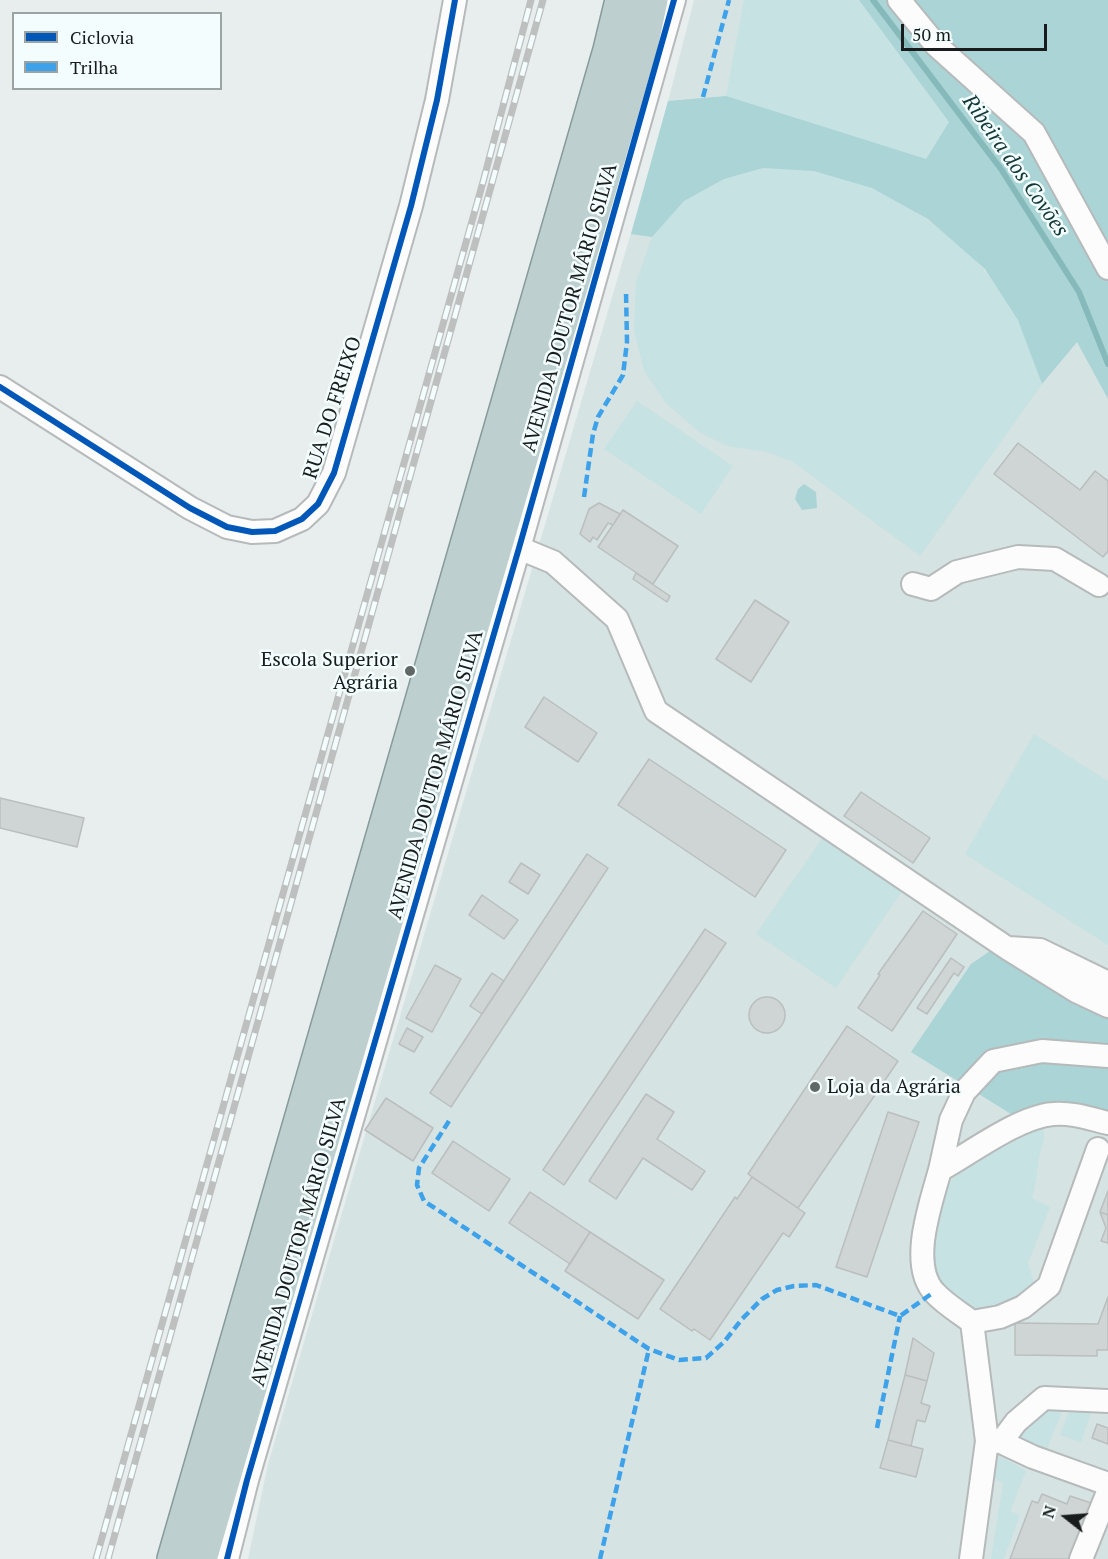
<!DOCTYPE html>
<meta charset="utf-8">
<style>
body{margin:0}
#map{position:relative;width:1108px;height:1559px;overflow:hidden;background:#e8eeee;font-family:"PT Serif",serif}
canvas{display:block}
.legend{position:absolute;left:12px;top:12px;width:210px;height:78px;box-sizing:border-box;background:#f3fdfd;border:2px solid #9ba3a3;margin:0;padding:8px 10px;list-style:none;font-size:18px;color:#181c1c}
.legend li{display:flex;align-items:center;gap:12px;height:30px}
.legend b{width:30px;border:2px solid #9ba3a3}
.north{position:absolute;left:1036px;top:1487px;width:60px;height:60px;-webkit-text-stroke:4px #f3fdfd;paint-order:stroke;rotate:287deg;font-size:16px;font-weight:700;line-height:24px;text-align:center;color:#181c1c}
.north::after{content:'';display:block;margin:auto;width:21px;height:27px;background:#181c1c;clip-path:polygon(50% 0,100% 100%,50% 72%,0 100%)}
.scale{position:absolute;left:901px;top:24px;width:146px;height:27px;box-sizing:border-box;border:3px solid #181c1c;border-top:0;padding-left:8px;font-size:18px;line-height:21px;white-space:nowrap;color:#181c1c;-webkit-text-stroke:4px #f3fdfd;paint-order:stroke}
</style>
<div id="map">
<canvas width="1108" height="1559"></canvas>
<ul class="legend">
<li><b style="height:8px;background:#0057b8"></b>Ciclovia</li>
<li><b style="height:8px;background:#3da2ea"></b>Trilha</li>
</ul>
<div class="north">N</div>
<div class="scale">50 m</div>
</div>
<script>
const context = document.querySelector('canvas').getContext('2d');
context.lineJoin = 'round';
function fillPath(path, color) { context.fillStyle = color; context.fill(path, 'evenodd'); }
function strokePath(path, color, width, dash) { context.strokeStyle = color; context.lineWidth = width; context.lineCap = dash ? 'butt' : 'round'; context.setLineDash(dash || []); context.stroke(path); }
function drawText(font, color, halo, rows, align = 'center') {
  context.font = font + ' "PT Serif",serif'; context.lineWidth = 5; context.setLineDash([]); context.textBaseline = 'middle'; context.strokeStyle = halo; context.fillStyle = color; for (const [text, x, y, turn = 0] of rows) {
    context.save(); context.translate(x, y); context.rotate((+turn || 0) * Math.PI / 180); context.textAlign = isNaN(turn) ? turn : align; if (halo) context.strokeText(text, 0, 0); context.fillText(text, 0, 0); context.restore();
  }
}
const built = new Path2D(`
 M694,0H1108V1559H248L268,1464L656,148Z`);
const green = new Path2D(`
 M744,0H859L949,122L925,160L726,96Z
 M763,168C780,169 797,168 814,171C893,184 982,247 1018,320C1028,340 1034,363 1042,384L920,556L793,462L767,452L727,446L699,432L666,403L644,371L634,331L636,282L652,237L684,201L724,179Z
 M637,401L733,466L701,514L604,449Z
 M1034,734L1108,781V945L965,854Z
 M823,837L902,891L836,988L756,934Z
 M1042,1126C1048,1137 1040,1148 1039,1159C1037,1173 1036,1184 1032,1198L1050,1207L1028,1263L1034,1283L1018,1302L969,1313L948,1293L933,1269L930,1248L944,1190L958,1173L1000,1142Z
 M1064,1406L1045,1454L1014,1441C1033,1421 1036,1410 1064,1406Z
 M1071,1406L1091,1413L1081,1442L1060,1435Z
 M1000,1456L1026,1471L1010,1511L1020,1515L1004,1559H991L1003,1484L992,1476Z`);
const forest = new Path2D(`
 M859,0H1108V399L1077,342L1042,384L1018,320L985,269L928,219L872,188L814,171L763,168L724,179L684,201L652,237L631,234L668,101L726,96L926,159L949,122Z
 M804,484L816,492L817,508L802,510L795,499L798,489Z
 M990,951L1028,973L1108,988V1116L1019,1119L911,1052L971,964Z`);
const stream = new Path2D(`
 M873,0L1001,169L1079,292L1108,364`);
const building = new Path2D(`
 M1018,443L1080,490L1095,471L1108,481V551L1103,557L994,474Z
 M599,503L620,514L613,525L608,523L597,540L593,537L590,542L580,534L589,509Z
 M623,510L678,546L653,584L598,547Z
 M636,573L670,596L667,602L633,579Z
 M755,600L789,622L751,682L716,659Z
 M544,697L597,733L578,762L525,727Z
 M649,759L786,850L755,897L618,805Z
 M861,792L930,838L913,863L844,816Z
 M0,798L84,818L77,847L0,828Z
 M587,854L608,868L451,1107L430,1093Z
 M521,863L540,875L528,894L509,882Z
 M482,895L518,920L504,939L469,915Z
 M923,911L957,934L892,1031L858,1008L880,975L878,974Z
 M705,929L726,943L564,1185L543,1170Z
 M951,958L964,967L958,976L954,973L927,1014L917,1008Z
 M435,965L461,979L432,1032L406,1018Z
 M492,973L504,981L482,1014L470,1006Z
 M749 1015a18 18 0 1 1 36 0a18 18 0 1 1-36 0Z
 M847,1026L898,1061L798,1208L748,1174Z
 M407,1028L423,1037L414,1052L399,1044Z
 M646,1094L674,1112L657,1139L705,1171L692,1190L643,1158L616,1199L589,1181Z
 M386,1098L433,1128L413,1161L365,1130Z
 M888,1112L919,1122L867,1277L836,1267Z
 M453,1141L510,1179L489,1211L432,1173Z
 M752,1177L805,1213L789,1237L783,1233L710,1340L694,1329L692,1331L660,1309L735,1197L737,1199Z
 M1108,1191V1215L1100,1212Z
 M530,1192L590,1232L570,1264L509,1223Z
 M1100,1212L1108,1215V1243L1101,1241L1106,1228Z
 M590,1232L664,1280L638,1319L565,1271Z
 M1108,1297V1350H1097V1356L1015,1355V1323L1098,1324Z
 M913,1338L934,1353L927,1381L905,1375Z
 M905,1375L927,1381L921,1403L930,1406L925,1422L917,1420L911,1446L888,1440Z
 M1097,1424L1108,1428V1444L1092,1438Z
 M888,1440L923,1449L916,1477L880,1468Z
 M1042,1494L1067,1504L1070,1496L1091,1503L1070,1559H1010L1032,1501L1038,1503Z`);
const minor = new Path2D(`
 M899,0L936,45L1034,133L1108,268
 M0,387L190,508L227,527L252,532L275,531L302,519L318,504L334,473L411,206L437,100L455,0
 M519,548L553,562L617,619L656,711L1007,948L1076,991L1108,1006
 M913,584L931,589L957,572L1018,557L1055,559L1099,585
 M1009,948L1040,950L1108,983
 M940,1170L951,1120L964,1092L993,1061L1042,1051L1108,1056
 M972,1322L1000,1317L1023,1307L1049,1286L1098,1149
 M987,1441L972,1322C960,1313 945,1304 935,1293C908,1265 931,1203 940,1170C971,1153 1018,1117 1053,1114C1071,1112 1091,1119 1108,1123
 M1001,1442L1033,1457L1108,1484
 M227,1559L247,1480L519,548L674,0
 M971,1559L987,1441L1001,1442L1016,1422L1044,1398L1108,1401
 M1081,1559L1108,1492`);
const highway = new Path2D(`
 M174,1559L610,50L622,0
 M200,1559L641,47L651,0`);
const rail = new Path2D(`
 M96,1559L483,182L531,0
 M108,1559L543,0`);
const quiet = new Path2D(`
 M703,97L729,0
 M584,497L593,434L598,417L623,375L627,342L626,291
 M449,1121L419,1168L417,1185L424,1201L649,1349L679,1360L706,1358L724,1342L742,1319L762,1299L777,1290L794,1286L816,1285L900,1316L934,1292
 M877,1428L900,1316
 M600,1559L649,1349`);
const cycleway = new Path2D(`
 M0,387L190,508L227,527L252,532L275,531L302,519L318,504L334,473L411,206L437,100L455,0
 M227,1559L247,1480L519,548L674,0`);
const markers = [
 [410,671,6,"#616666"],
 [815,1087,6,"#616666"]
];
const streetNames = [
 ["AVENIDA DOUTOR MÁRIO SILVA",570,308,-74],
 ["RUA DO FREIXO",333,408,-72],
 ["AVENIDA DOUTOR MÁRIO SILVA",436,775,-74],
 ["AVENIDA DOUTOR MÁRIO SILVA",299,1242,-74]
];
const poiNames = [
 ["Escola Superior",398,660],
 ["Agrária",398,683],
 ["Loja da Agrária",827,1087,"left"]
];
const waterNames = [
 ["Ribeira dos Covões",1015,166,55]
];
fillPath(built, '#d6e3e3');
fillPath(green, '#c6e2e3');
fillPath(forest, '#aad4d5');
strokePath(stream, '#85b9ba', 6);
fillPath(building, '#cfd4d4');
strokePath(building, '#babebe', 1.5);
strokePath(minor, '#b6baba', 26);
strokePath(highway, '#879b9c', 36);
strokePath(minor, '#fcfcfc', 22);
strokePath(highway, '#becfcf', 33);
strokePath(rail, '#bebfbf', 7);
strokePath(rail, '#f3fdfd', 4.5, [14]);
strokePath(quiet, '#3da2ea', 4.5, [9, 4.5]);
strokePath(cycleway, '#0057b8', 6);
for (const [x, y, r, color] of markers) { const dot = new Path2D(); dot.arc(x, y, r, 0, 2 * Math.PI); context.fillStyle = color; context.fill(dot); strokePath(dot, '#f3fdfd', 2); }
drawText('20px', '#181c1c', '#f3fdfd', streetNames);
drawText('20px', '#181c1c', '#f3fdfd', poiNames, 'right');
drawText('italic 21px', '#143738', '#f3fdfd', waterNames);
</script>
